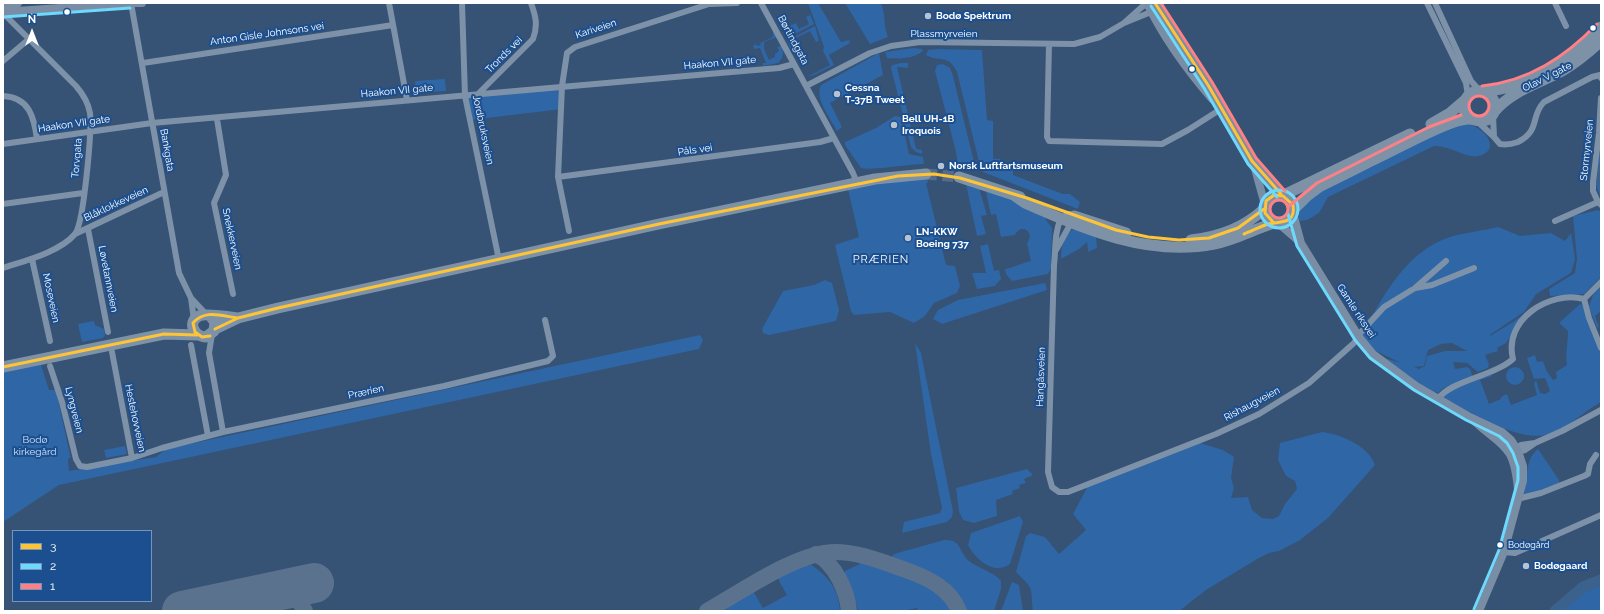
<!DOCTYPE html>
<meta charset="utf-8">
<style>
body{margin:0}
#map{position:relative;width:1604px;height:614px;overflow:hidden;background:#365274;font-family:Raleway,sans-serif}
canvas{display:block}
.frame{position:absolute;inset:0;border:4px solid #fff;pointer-events:none}
.legend{position:absolute;left:12px;top:530px;width:140px;height:72px;box-sizing:border-box;background:#1b4f8f;border:1px solid #7695bc;margin:0;padding:5px 7px;list-style:none;font-size:12px;color:#fff}
.legend li{display:flex;align-items:center;gap:8px;height:20px}
.legend b{width:20px;border:1px solid #7695bc}
.north{position:absolute;left:12px;top:12px;width:40px;height:40px;-webkit-text-stroke:3px #1b4f8f;paint-order:stroke;rotate:0deg;font-size:11px;font-weight:700;line-height:16px;text-align:center;color:#fff}
.north::after{content:'';display:block;margin:auto;width:14px;height:18px;background:#fff;clip-path:polygon(50% 0,100% 100%,50% 72%,0 100%)}
</style>
<div id="map">
<canvas width="1604" height="614"></canvas>
<div class="frame"></div>
<ul class="legend">
<li><b style="height:5px;background:#fec438"></b>3</li>
<li><b style="height:5px;background:#6ddafd"></b>2</li>
<li><b style="height:5px;background:#ff8085"></b>1</li>
</ul>
<div class="north">N</div>
</div>
<script>
const context = document.querySelector('canvas').getContext('2d');
context.lineJoin = 'round';
function fillPath(path, color) { context.fillStyle = color; context.fill(path, 'evenodd'); }
function strokePath(path, color, width, dash) { context.strokeStyle = color; context.lineWidth = width; context.lineCap = dash ? 'butt' : 'round'; context.setLineDash(dash || []); context.stroke(path); }
function drawText(font, color, halo, rows, align = 'center') {
  context.font = font + ' Raleway,sans-serif'; context.lineWidth = 4; context.setLineDash([]); context.textBaseline = 'middle'; context.strokeStyle = halo; context.fillStyle = color; for (const [text, x, y, turn = 0] of rows) {
    context.save(); context.translate(x, y); context.rotate((+turn || 0) * Math.PI / 180); context.textAlign = isNaN(turn) ? turn : align; if (halo) context.strokeText(text, 0, 0); context.fillText(text, 0, 0); context.restore();
  }
}
const green = new Path2D(`
 M808,3H818L841,42L849,40L850,43L829,55L834,65L814,75L807,77L830,65L823,51L824,47Z
 M845,3H881C886,15 883,26 888,37L870,44Z
 M810,15L814,24L787,38L783,29L796,23L799,29L809,24L806,17Z
 M815,26L819,41L816,42L810,31L794,39L798,47L793,50L794,54L787,41Z
 M773,30L777,37L764,42V49L769,60L775,57V54L779,51L777,47L781,46C784,52 784,58 778,63L763,66V63H766L760,48L754,49L753,46L756,44L757,46L761,45L760,43L773,37Z
 M913,48L922,49L923,51C913,59 899,59 887,58L885,52Z
 M938,49L982,50L987,120L993,121V159H1000V167H1013V175L1063,194H1070L1080,202L1078,209L983,172L980,166L957,72C948,53 939,63 926,55L928,50Z
 M879,53L883,75L830,103L842,127L837,131C831,119 814,98 821,85Z
 M901,63H908V68L897,67L916,149L922,150V154L916,152L911,147L891,68L892,65Z
 M943,64L950,68L953,76L974,162L973,170L958,167L956,152L935,71L937,65Z
 M445,79L446,91L416,93L415,81Z
 M562,86V109L470,120L465,96Z
 M895,116L901,117L909,154L923,157L924,164C911,164 868,171 861,168L845,145V142L876,128Z
 M1467,124C1485,127 1502,150 1479,156C1466,159 1450,145 1434,146L1328,197L1319,213L1307,220L1299,221V213L1306,203L1327,186L1454,126Z
 M1601,146V199L1595,181Z
 M927,178L928,183H926L946,265L955,266L960,286L957,293L934,303L925,316L914,323L890,312L854,315L851,311L835,245L859,237L848,189L896,180Z
 M966,184L979,188L987,215L981,216L986,234L977,236Z
 M985,188L1045,214L1046,220L1052,228L1051,268L1048,274L1012,281L1006,274L1005,269C1015,267 1022,263 1031,261L1027,243C1036,233 1021,222 1015,235L1001,237L996,214L991,215Z
 M1598,210L1601,212V277L1584,294L1550,296L1549,289L1575,273L1577,259L1573,216Z
 M1498,227L1520,236L1551,233L1565,241L1571,233L1575,259L1571,273L1536,294L1524,312L1491,334L1490,336L1513,322L1529,310L1506,343L1497,348L1498,351L1485,355L1489,364L1488,368L1478,372L1467,363L1453,362L1455,369L1467,367L1470,369L1473,377L1442,389L1438,393L1422,386L1381,357L1401,363L1374,350L1362,335C1382,297 1406,251 1450,237C1466,232 1483,231 1498,227ZM1452,343L1467,351H1445L1427,356L1425,366L1419,369L1414,367L1424,366L1428,350L1441,344Z
 M1075,228L1096,236L1097,248L1088,252L1087,242L1079,249L1061,259C1061,246 1063,235 1075,228Z
 M988,244L994,271L999,270L1001,279L995,286L977,289L972,273H986L980,246Z
 M825,280L832,283L839,310L836,321L769,335L763,333L762,329L783,291L814,285Z
 M1045,283L1047,290L942,324L933,319L938,310L958,300Z
 M1601,286V311L1595,316L1599,327L1597,328L1589,307L1593,295Z
 M1580,304L1582,305L1601,354V402C1583,412 1569,427 1549,434C1519,444 1469,411 1442,397L1444,392L1491,373L1492,376L1480,380L1489,404L1501,399V397L1507,394L1511,405L1537,395L1534,384L1536,380L1540,393L1545,394L1550,391L1545,378L1534,379L1527,358L1535,355L1537,362L1543,361L1546,370L1553,380L1557,378L1556,372L1567,365C1565,355 1568,342 1568,331L1559,323Z
 M94,321L95,325L104,329L105,335L103,338L82,342L78,324Z
 M700,335L703,340L699,349L59,485L3,522V370L41,365L49,390H56L70,455L71,457L68,459L69,471L156,457L166,449Z
 M915,343L921,353L953,511L952,517L947,522L902,533L904,522L940,513L942,508L931,454Z
 M1506 376a9 9 0 1 1 18 0a9 9 0 1 1-18 0Z
 M1322,432C1340,434 1369,446 1375,465L1328,518L1300,540L1279,551L1269,553L1259,558L1206,590L1179,611H1033C1030,585 1035,591 1016,572L1026,536L1030,533L1045,537L1059,554L1086,530L1073,514L1089,484L1200,443L1223,450L1234,457L1231,478L1234,488L1231,498L1248,497L1252,510L1262,518L1273,519L1279,516L1285,504L1297,489L1295,481L1286,476L1278,460L1280,443Z
 M125,446L127,454L106,458L104,450Z
 M1538,449L1559,480V483L1524,496C1527,481 1525,458 1538,449Z
 M1027,469L1033,475L1024,479L1026,483L1019,485L1020,488L1012,491L1013,494L996,500L997,516L974,523L963,520L959,512L956,488Z
 M1020,516L1023,522L1010,564C994,576 975,559 968,545L971,533Z
 M944,540C962,539 958,551 969,561C979,569 993,571 1001,581V589L994,611H967C949,576 925,570 891,558L894,554Z
 M866,561C895,572 939,579 952,611H918L917,608L902,611H858C856,596 844,586 845,571Z
 M810,564C828,576 839,589 840,611H726C730,601 744,596 753,591L763,608L787,595L779,581V576L802,565Z
 M1601,580V611H1556L1585,587Z
 M1012,582L1019,585L1023,611H1001Z`);
const river = new Path2D(`
 M1601,169V179
 M1555,611L1583,587L1601,580`);
const taxiway = new Path2D(`
 M816,554C835,564 847,590 849,611
 M282,589L297,598L305,611
 M707,611C741,592 797,552 835,552C860,552 883,562 906,570C928,578 950,588 959,611`);
const runway = new Path2D(`
 M182,611L314,583`);
const highwayTunnel = new Path2D(`
 M926,174L959,177`);
const street = new Path2D(`
 M131,3L179,273L191,298L206,314
 M389,3L407,100
 M462,3L465,96L499,260
 M761,3L853,173L857,183
 M1427,3L1466,83L1468,96
 M1435,3L1471,81L1479,90
 M1555,3L1566,26
 M3,13L76,86C83,94 88,102 90,113C92,129 84,223 75,234C60,252 24,261 3,268
 M1124,23L1143,6L1150,4
 M1049,44L1047,137L1049,141L1162,144L1188,130L1221,109
 M3,61L29,39
 M143,63L393,25
 M806,86L870,53L891,46L920,42L1074,44L1100,37L1124,23L1151,12L1153,9
 M478,94L533,39C538,25 536,17 531,3
 M3,96C29,97 34,117 37,139
 M1601,98L1599,133L1593,182V191L1598,202L1601,205
 M217,119L226,175L214,203L233,294
 M1478,122L1494,137L1493,116
 M1494,137L1500,144C1506,145 1512,144 1518,142C1541,130 1530,116 1544,102L1592,77L1600,75L1601,78
 M3,144L152,123L720,73L779,68L794,64
 M558,177L820,142L834,138
 M3,204L83,193
 M1555,221L1598,202
 M88,229L108,332
 M569,231L558,177L562,86L567,53L575,47L709,4L737,3
 M75,234L164,192
 M1056,250L1071,223L1069,214L1061,218C1054,234 1056,248 1054,265L1048,472L1052,487L1059,492H1068L1216,434L1259,414L1309,383L1354,343L1361,332L1384,307L1415,288L1446,261
 M32,259L50,341
 M1415,288L1432,285L1474,268
 M191,298L194,320
 M1584,299L1589,318L1601,348
 M212,334L209,353L223,432L444,386L548,361L553,356L545,320
 M191,345L208,436
 M112,352L132,458L162,448L223,432
 M50,366L62,402L76,459L80,466L87,467L132,458
 M1438,399C1450,381 1494,376 1513,359C1503,320 1549,290 1584,299L1601,282
 M1513,450L1521,445L1535,443
 M1510,454L1525,450L1535,443L1562,431L1601,410
 M1517,499L1541,493L1584,476L1588,474L1590,464L1596,455
 M1504,552L1515,553L1601,515`);
const secondary = new Path2D(`
 M134,3H142
 M1147,3C1163,37 1188,71 1212,99
 M1155,3L1208,85L1252,161L1281,194
 M3,4L18,3
 M3,12L130,3
 M1254,165L1265,205
 M1293,213L1301,243L1359,337L1373,354L1416,386L1468,416L1502,432L1511,440L1518,451L1523,466V481L1504,552L1479,611
 M1278,223L1301,243
 M1474,421C1504,448 1514,444 1518,490`);
const highway = new Path2D(`
 M1483,91C1528,89 1571,60 1601,27
 M1494,112C1511,91 1538,84 1562,71C1576,63 1589,52 1601,41
 M1431,124L1450,113L1464,101
 M959,177L1020,197
 M1284,195L1410,134
 M1015,196L1025,203C1084,229 1148,257 1214,244C1235,240 1254,229 1274,223C1293,226 1300,202 1283,195L1271,197L1265,205L1266,215L1274,223
 M1293,210L1307,196L1319,187C1337,178 1354,170 1371,161C1397,149 1424,133 1451,123C1457,121 1463,119 1469,119C1475,119 1480,123 1487,120C1504,110 1492,88 1475,91C1462,97 1460,111 1471,119
 M1074,216L1126,233
 M1191,240C1218,237 1245,227 1264,209
 M210,316L215,322L214,331L206,337C195,337 186,322 199,316C204,313 230,317 237,318
 M215,329L238,318L278,308L659,224L875,179L926,174
 M3,367L164,334L197,335`);
const bus1 = new Path2D(`
 M1155,3L1208,85L1252,161L1281,194
 M1244,234C1252,231 1259,227 1268,224C1280,221 1296,225 1293,205L1283,196L1274,195L1266,201L1265,213L1273,222
 M215,329L238,318L278,308L659,224L898,176L934,174L960,178L1027,198L1116,230L1148,237L1179,240L1209,238L1238,228L1264,209
 M210,336L202,337L195,332L193,323C205,309 221,316 238,318
 M3,367L164,334L197,335`);
const bus2 = new Path2D(`
 M1151,6L1204,88L1248,164L1277,197
 M3,17L130,8
 M1260 209a19 19 0 1 1 38 0a19 19 0 1 1-38 0Z
 M1288,214L1297,246L1355,340L1370,358L1414,390L1466,420L1499,436L1507,443L1513,453L1518,467V480L1499,550L1474,609`);
const bus3 = new Path2D(`
 M1161,3L1212,82L1256,158L1285,191
 M1482,86C1529,81 1565,57 1597,24
 M1469 106a10 10 0 1 1 20 0a10 10 0 1 1-20 0Z
 M1270 209a9 9 0 1 1 18 0a9 9 0 1 1-18 0Z
 M1289,206L1317,183L1429,127L1461,115`);
const markers = [
 [67,12,3.5,"#fff"],
 [928,16,4,"#b9c2ce"],
 [1593,28,3.5,"#fff"],
 [1192,69,3.5,"#fff"],
 [837,94,4,"#b9c2ce"],
 [894,125,4,"#b9c2ce"],
 [941,166,4,"#b9c2ce"],
 [908,238,4,"#b9c2ce"],
 [1500,545,3.5,"#fff"],
 [1526,566,4,"#b9c2ce"]
];
const busNames = [
 ["Bodøgård",1508,545]
];
const poiNames = [
 ["Bodø Spektrum",936,16],
 ["Cessna",845,88],
 ["T-37B Tweet",845,100],
 ["Bell UH-1B",902,119],
 ["Iroquois",902,131],
 ["Norsk Luftfartsmuseum",949,166],
 ["LN-KKW",916,232],
 ["Boeing 737",916,244],
 ["Bodøgaard",1534,566]
];
const streetNames = [
 ["Kariveien",596,29,-18],
 ["Anton Gisle Johnsons vei",267,34,-8],
 ["Plassmyrveien",944,34],
 ["Børtindgata",793,40,62],
 ["Tronds vei",504,55,-45],
 ["Haakon VII gate",720,63,-5],
 ["Olav V gate",1547,77,-27],
 ["Haakon VII gate",397,91,-5],
 ["Haakon VII gate",74,124,-8],
 ["Jordbruksveien",483,130,78],
 ["Bankgata",167,150,80],
 ["Påls vei",695,150,-8],
 ["Stormyrveien",1587,150,-84],
 ["Torvgata",77,158,-85],
 ["Blåklokkeveien",116,204,-25],
 ["Snekkerveien",232,239,78],
 ["Løvetannveien",108,279,79],
 ["Moseveien",51,298,78],
 ["Gamle riksvei",1356,311,57],
 ["Hangåsveien",1041,377,-88],
 ["Prærien",366,392,-12],
 ["Rishaugveien",1252,404,-28],
 ["Lyngveien",74,410,76],
 ["Hestehovveien",135,418,78]
];
const parkNames = [
 ["Bodø",35,440],
 ["kirkegård",35,452]
];
const neighbourhoodNames = [
 ["PRÆRIEN",881,260]
];
fillPath(green, '#2f66a5');
strokePath(river, '#3b618d', 11);
strokePath(taxiway, '#5a728e', 16);
strokePath(runway, '#5a728e', 40);
strokePath(highwayTunnel, '#546c89', 11, [11, 5.5]);
strokePath(street, '#7d92a8', 6);
strokePath(secondary, '#798da4', 8);
strokePath(highway, '#7e92a7', 11);
strokePath(bus1, '#fec438', 3);
strokePath(bus2, '#6ddafd', 3);
strokePath(bus3, '#ff8085', 3);
for (const [x, y, r, color] of markers) { const dot = new Path2D(); dot.arc(x, y, r, 0, 2 * Math.PI); context.fillStyle = color; context.fill(dot); strokePath(dot, '#1b4f8f', 1.5); }
drawText('9px', '#fff', '#1b4f8f', busNames, 'left');
drawText('bold 10px', '#fff', '#1b4f8f', poiNames, 'left');
drawText('10px', '#fff', '#1b4f8f', streetNames);
drawText('10px', '#cfe3fa', '#1b4f8f', parkNames);
context.letterSpacing = '1px';
drawText('11px', '#fff', '#1b4f8f', neighbourhoodNames);
context.letterSpacing = '0px';
</script>
